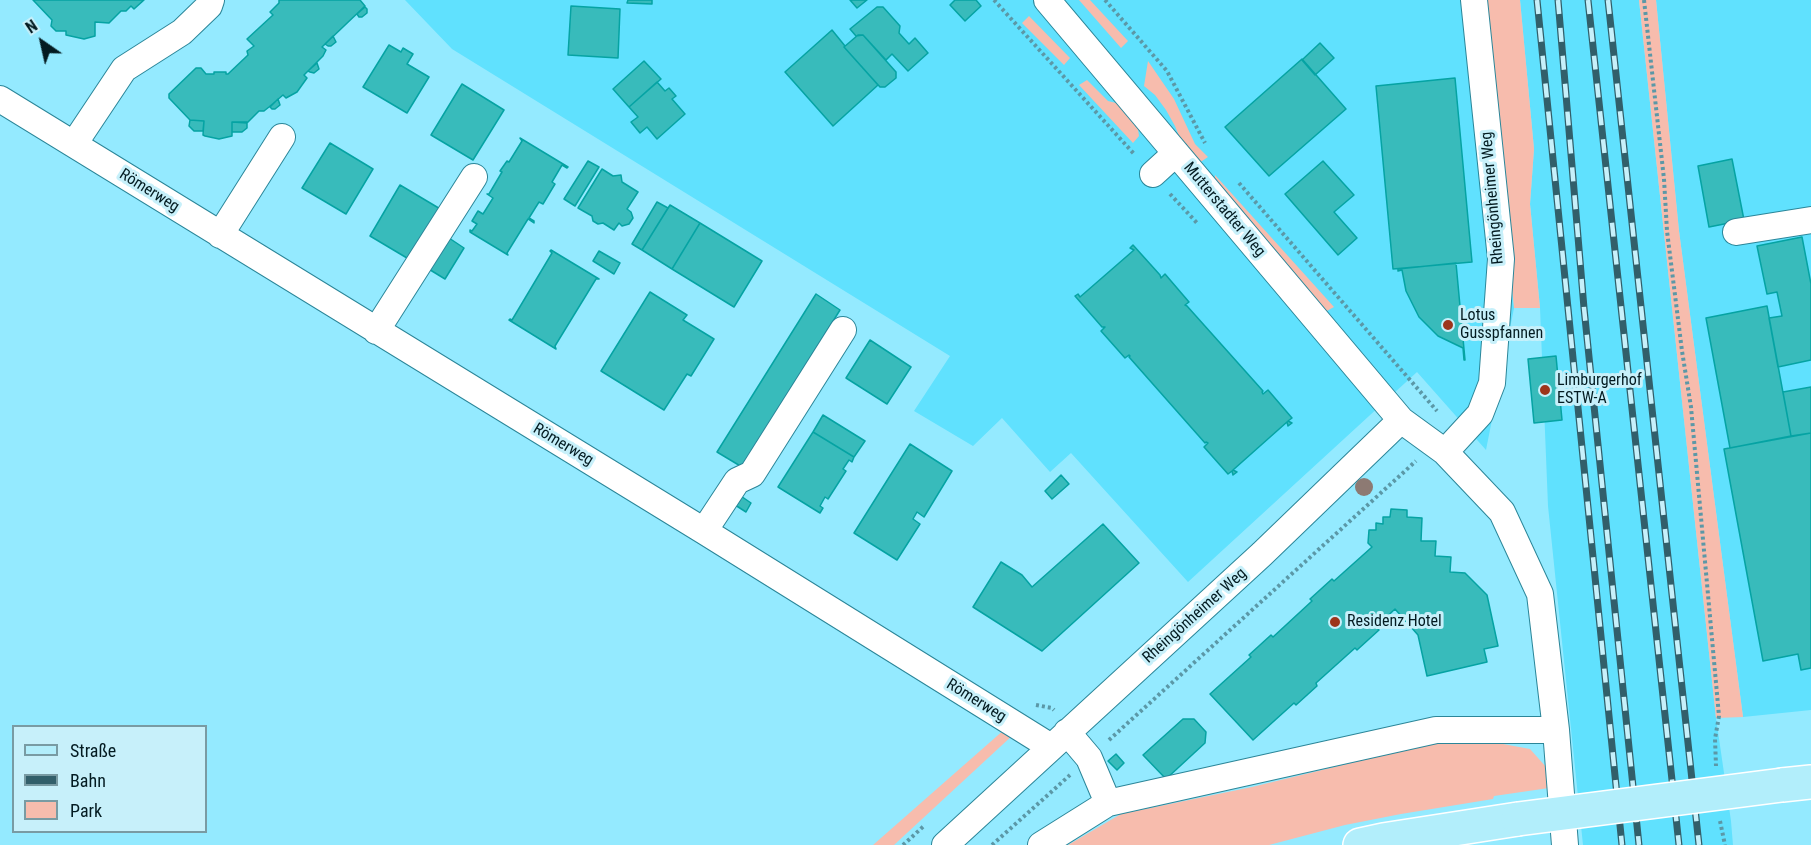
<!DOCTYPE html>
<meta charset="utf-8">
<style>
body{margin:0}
#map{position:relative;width:1811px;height:845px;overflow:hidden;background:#94eaff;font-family:"Roboto Condensed",sans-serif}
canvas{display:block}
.legend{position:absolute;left:12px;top:725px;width:195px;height:108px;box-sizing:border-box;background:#c7f0fa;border:2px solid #799ba3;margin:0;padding:8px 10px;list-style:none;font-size:18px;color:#031b21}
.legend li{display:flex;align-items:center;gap:12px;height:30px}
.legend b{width:30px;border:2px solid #799ba3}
.north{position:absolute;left:12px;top:12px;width:60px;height:60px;-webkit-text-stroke:4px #c7f0fa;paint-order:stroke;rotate:326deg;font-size:16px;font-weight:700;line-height:24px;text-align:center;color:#031b21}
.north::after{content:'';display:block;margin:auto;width:21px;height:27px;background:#031b21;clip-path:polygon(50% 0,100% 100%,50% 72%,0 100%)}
</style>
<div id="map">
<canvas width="1811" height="845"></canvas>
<ul class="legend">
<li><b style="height:8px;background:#b2eefb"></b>Straße</li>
<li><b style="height:8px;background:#325f6a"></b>Bahn</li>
<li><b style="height:16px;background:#f7bcad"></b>Park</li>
</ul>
<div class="north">N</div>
</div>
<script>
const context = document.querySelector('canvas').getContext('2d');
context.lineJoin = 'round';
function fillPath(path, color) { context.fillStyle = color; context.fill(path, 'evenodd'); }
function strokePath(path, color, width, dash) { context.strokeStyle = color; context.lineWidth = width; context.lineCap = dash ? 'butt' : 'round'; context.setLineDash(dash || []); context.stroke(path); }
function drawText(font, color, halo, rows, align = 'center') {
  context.font = font + ' "Roboto Condensed",sans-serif'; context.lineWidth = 6; context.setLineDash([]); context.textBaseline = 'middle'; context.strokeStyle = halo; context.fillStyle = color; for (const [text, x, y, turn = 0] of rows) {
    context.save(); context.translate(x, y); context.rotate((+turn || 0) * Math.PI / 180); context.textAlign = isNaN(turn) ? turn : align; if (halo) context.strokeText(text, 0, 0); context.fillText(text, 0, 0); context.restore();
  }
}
const built = new Path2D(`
 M405,0H1483L1514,308L1486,450L1417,372L1188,582L1071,453L1050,472L1002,418L973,446L914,411L950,356L452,49Z
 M1520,0H1639L1716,718L1731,821L1733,845H1583L1548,506L1540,308L1530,204L1534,149Z
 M1656,0H1811V710L1743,717L1679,231Z`);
const green = new Path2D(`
 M1079,0H1090L1128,41L1121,48Z
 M1483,0H1520L1534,149L1530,204L1540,308H1514Z
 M1639,0H1656L1679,231L1743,717L1716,718Z
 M1029,16L1070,58L1064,65L1022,23Z
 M1148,61L1174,99L1195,144L1208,157L1199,163L1181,141L1175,126L1166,110L1155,95L1144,86Z
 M1087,80L1108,101L1120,104L1137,122L1139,136L1133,143L1079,85Z
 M1215,175L1334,307L1325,312L1215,183Z
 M1005,729L1014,734L894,845H873Z
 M1487,741L1530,749L1547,768L1549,788L1494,796L1493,799L1401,814L1345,825L1269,845H1068L1121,814L1252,787L1433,743Z`);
const building = new Path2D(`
 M33,0H144L134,9L131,6L126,11H121L109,23L95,22V36L84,39L66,35V31H56L51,26L52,20Z
 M279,0H360L365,6L322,47L326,50L323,56L304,75L307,78L297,92L286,98L283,95L269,107L264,111H259L247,123L232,122V136L219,139L205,136L203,135L204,121L190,120L169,98V94L196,68H201L206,74H214V72H226V74H228L248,55L247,51L254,46L247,39L273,15L270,12L279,3Z
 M628,0H652V4L627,3Z
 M850,0H867L857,8Z
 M955,0H976L981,6L965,21L950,5Z
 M571,6L620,9L618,58L568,55Z
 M365,7L367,9V13L362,17H359L357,14Z
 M877,7H883L900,26L899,33L909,44L915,38L928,53L908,71L892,54L886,60L863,35L856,36L850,29Z
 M832,30L845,46L844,47L878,85L833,126L785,72Z
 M858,35H863L896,72V78L885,87H880L844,47Z
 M333,36L336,42L331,46H328L325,44Z
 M1320,43L1334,58L1315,75L1302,60Z
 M389,45L401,52L403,48L413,54L407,64L429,77L407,113L363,87Z
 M1302,59L1346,109L1269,176L1225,127Z
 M644,61L661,79L629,107L613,89Z
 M317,63L319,69L314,73L310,72L308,71Z
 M1455,78L1472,262L1393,269L1376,86Z
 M657,82L665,91L669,88L676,96L672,99L685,114L657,139L647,127L640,133L631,122L638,117L629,107Z
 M462,84L504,110L473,160L431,135Z
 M278,99L280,105L275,109H272L270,107Z
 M190,120L204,121L203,131H194L189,126Z
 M232,122H247V128L242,132H232Z
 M520,138L568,167L567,168L562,165L552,182L555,184L543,204L539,202L529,218L534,221V223L528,219L507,253L508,255L470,232V230L472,231L477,224L472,221L478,211L483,214L493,198L487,194H489L502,172L500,171L507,161L509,162L522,141Z
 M330,143L373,169L346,214L302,188Z
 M1732,159L1744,220L1709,227L1698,166Z
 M588,161L599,167L575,206L564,199Z
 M1323,161L1354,195L1334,212L1357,238L1338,255L1285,194Z
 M602,169L613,176L621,175L622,182L638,192L627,209L631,212L633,218L629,224L622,226L619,223L614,230L603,223L598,224L593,221L592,216L578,208Z
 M400,185L442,210L412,261L370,236Z
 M657,202L668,208L642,250L632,244Z
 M670,205L700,223L672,269L642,250Z
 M700,223L762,261L734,307L672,269Z
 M446,236L464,248L445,279L427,268Z
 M1802,237L1811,284V360L1778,367L1769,318L1782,316L1777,292L1767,294L1757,246Z
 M1133,245L1160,275L1161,278L1165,274L1189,302L1185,305L1187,306L1263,391L1262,392L1263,394L1268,390L1292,418L1288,421L1292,423L1288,426L1287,422L1233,470L1237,472L1233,475L1232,471L1228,474L1204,447L1208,443L1206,442L1205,443L1129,357L1130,356L1129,355L1125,358L1101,331L1105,327H1102L1075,296L1078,294L1080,297L1134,250L1130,248Z
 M551,250L599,279H596L555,346L556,349L509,320L510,319L512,320L552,253L550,251Z
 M599,251L620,263L614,274L593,261Z
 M1456,263L1465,360H1464L1463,348L1438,336L1419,317L1406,291L1402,270L1398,271V269Z
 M650,292L687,315L683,320L714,339L691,376L687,374L664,410L601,371Z
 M816,294L840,310L742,467L717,452Z
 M1767,306L1791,436L1730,448L1706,318Z
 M870,340L911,367L887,404L846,378Z
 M1556,356L1562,420L1534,423L1528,359Z
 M1811,387V433L1791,436L1783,392Z
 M823,415L865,441L854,457L813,432Z
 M813,432L854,457L852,462L849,460L843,469L846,471L828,499L825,497L820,506L823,508L820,513L778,487Z
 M1811,433V668L1801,670L1798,654L1763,661L1724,449Z
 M910,444L952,471L924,517L917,512L913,519L920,524L897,560L854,533Z
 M1061,475L1069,484L1052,499L1045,491Z
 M738,494L751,503L746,512L732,503Z
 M1391,509L1407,510V517L1422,518L1421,541H1436L1435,556L1451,557L1450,572L1465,573L1487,595L1498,646L1484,649L1487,662L1427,676L1418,635L1395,609L1376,627L1379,630L1357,650L1355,648L1316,683L1317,686L1296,705L1294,703L1253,740L1210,694L1251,657L1249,655L1271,635L1273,637L1312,601L1310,599L1332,579L1334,581L1372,547L1368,543L1369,530H1376V523L1383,524V517H1390Z
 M1103,524L1139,563L1042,651L973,607L1001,562L1022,575L1032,587Z
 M1183,719H1194L1206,732L1205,743L1166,779L1143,755Z
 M1116,754L1124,763L1117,770L1108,761Z`);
const path = new Path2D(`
 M994,0L1135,155
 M1105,0L1167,71L1205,143
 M1644,0L1664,179L1667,231L1682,351L1691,407L1719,716L1715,739L1716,766
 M1239,183L1437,411
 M1170,194L1198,224
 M1036,705L1052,708L1054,710
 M1109,740L1416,461
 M1720,821L1725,845
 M903,845L925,825
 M992,845L1070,775`);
const minor = new Path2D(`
 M1047,0L1401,420L1445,452L1502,512L1540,594L1556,730L1565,845
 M0,99L704,531L1051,747
 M74,144L124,69L182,32L209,6L211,0
 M1153,174L1176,153
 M1736,232L1811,220
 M220,235L282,137
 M376,331L474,177
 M1445,452L1480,414L1492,383L1501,259L1474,0
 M704,531L737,481L752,474L843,330
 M1067,732L1089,758L1108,803
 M945,845L1262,554L1401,420
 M1041,845L1108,803L1436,730H1556`);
const major = new Path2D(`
 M1782,785L1811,782
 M1360,845L1383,840L1518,819`);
const rail = new Path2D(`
 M1537,0L1622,845
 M1558,0L1584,308L1639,845
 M1588,0L1679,845
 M1608,0L1699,845`);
const majorBridge = new Path2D(`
 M1518,819L1782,785`);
const trees = [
 [1364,487]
];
const markers = [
 [1448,325,6,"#9d351b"],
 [1545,390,6,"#9d351b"],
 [1335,622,6,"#9d351b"]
];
const streetNames = [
 ["Römerweg",149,191,32],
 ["Rheingönheimer Weg",1493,198,-95],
 ["Mutterstadter Weg",1224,210,50],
 ["Römerweg",563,445,31],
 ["Rheingönheimer Weg",1195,616,-42],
 ["Römerweg",976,701,32]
];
const poiNames = [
 ["Lotus",1460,316],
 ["Gusspfannen",1460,334],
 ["Limburgerhof",1557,381],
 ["ESTW-A",1557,399],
 ["Residenz Hotel",1347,622]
];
fillPath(built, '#60e1fe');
fillPath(green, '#f7bcad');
fillPath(building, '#38bbbb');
strokePath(building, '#05a3a3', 1.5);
strokePath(minor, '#2b8699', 28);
strokePath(major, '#fff', 36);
strokePath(path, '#5b98a7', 4, [3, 3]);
strokePath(minor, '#fff', 26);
strokePath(major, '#b2eefb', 33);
strokePath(rail, '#325f6a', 7);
strokePath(rail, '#c7f0fa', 4.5, [14]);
strokePath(majorBridge, '#fff', 36, []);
strokePath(majorBridge, '#b2eefb', 33);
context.fillStyle = '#8d7a73';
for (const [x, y] of trees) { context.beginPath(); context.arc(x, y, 9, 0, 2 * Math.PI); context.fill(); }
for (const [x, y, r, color] of markers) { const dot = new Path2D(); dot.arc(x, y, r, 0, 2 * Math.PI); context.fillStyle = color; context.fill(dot); strokePath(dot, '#c7f0fa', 2); }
drawText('16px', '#031b21', '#c7f0fa', streetNames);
drawText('16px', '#031b21', '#c7f0fa', poiNames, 'left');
</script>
